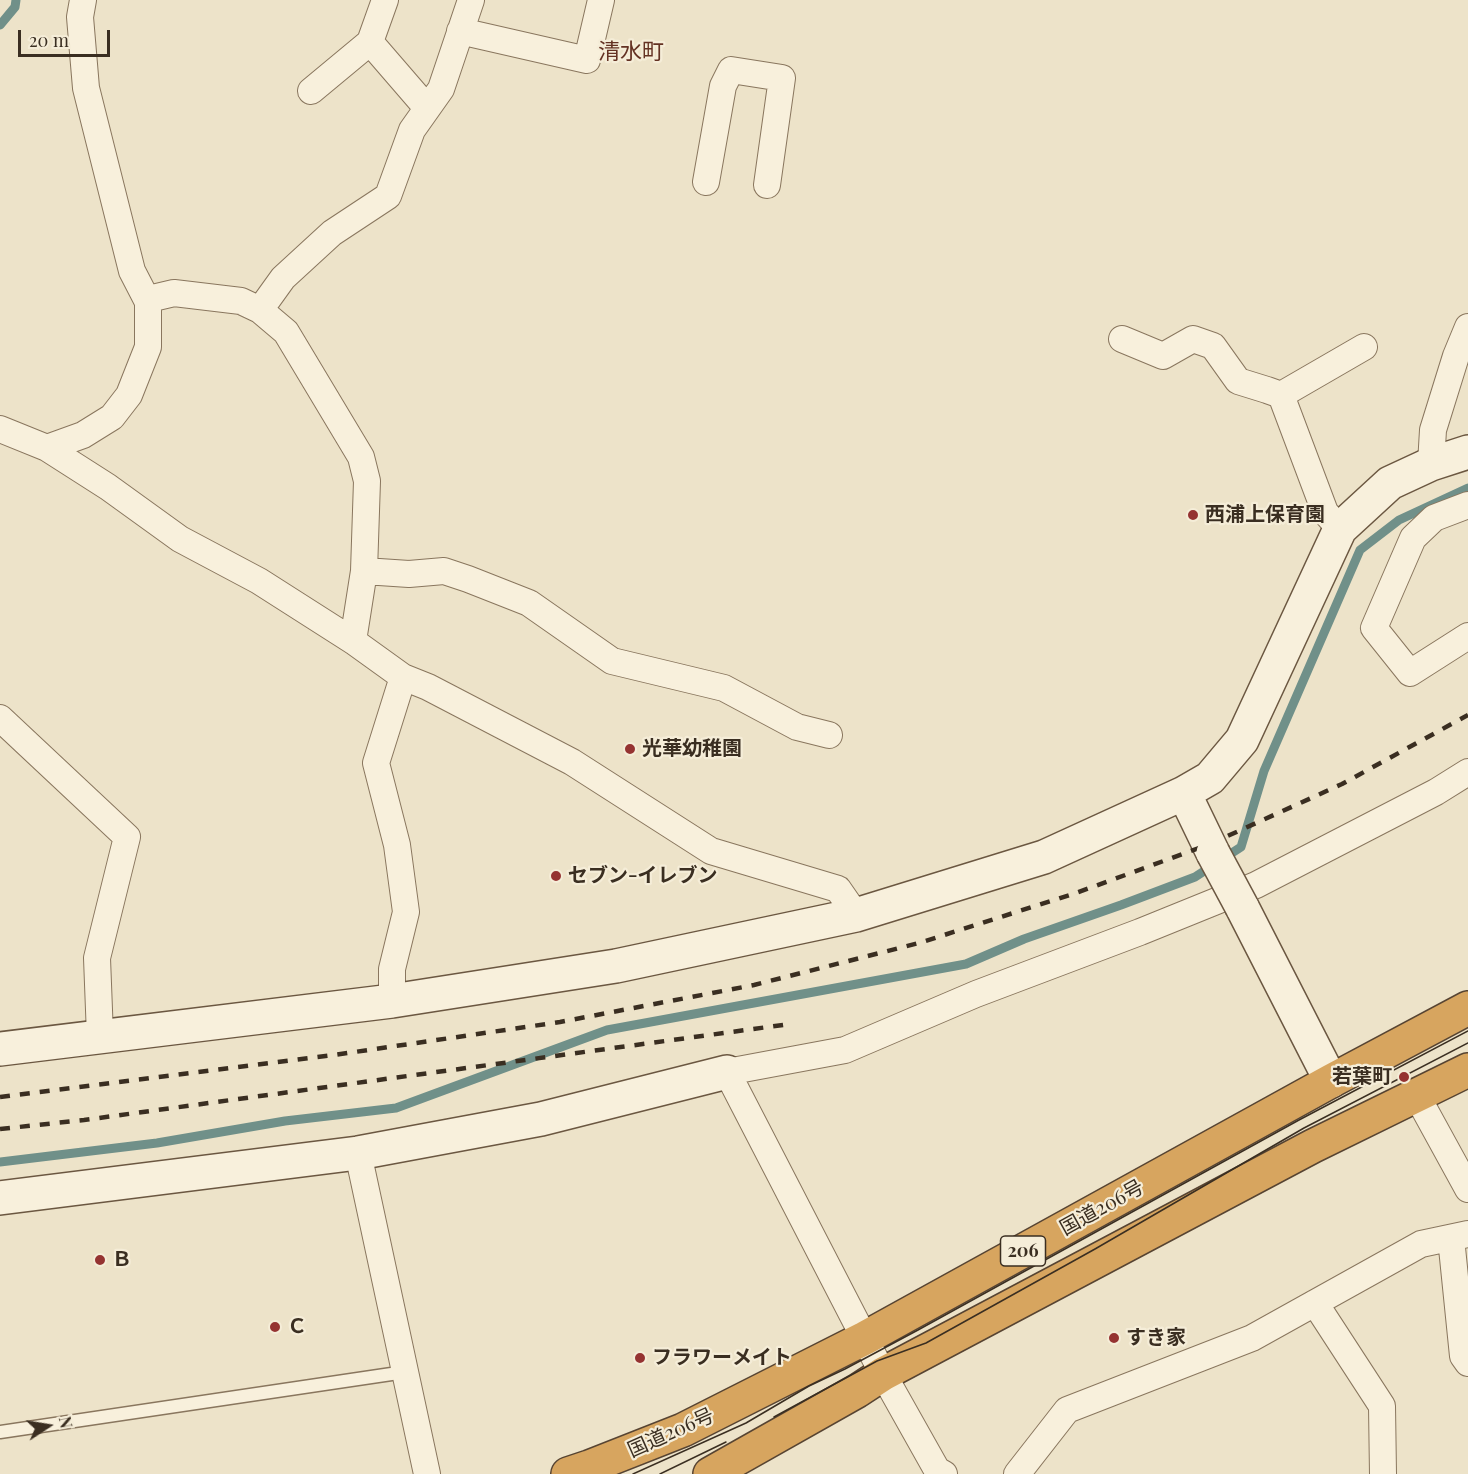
<!DOCTYPE html>
<meta charset="utf-8">
<style>
body{margin:0}
#map{position:relative;width:1468px;height:1474px;overflow:hidden;background:#ede3c9;font-family:"Playfair Display",serif}
canvas{display:block}
.north{position:absolute;left:18px;top:1396px;width:60px;height:60px;-webkit-text-stroke:4px #f5edd8;paint-order:stroke;rotate:78deg;font-size:16px;font-weight:700;line-height:24px;text-align:center;color:#3a2e21}
.north::after{content:'';display:block;margin:auto;width:21px;height:27px;background:#3a2e21;clip-path:polygon(50% 0,100% 100%,50% 72%,0 100%)}
.scale{position:absolute;left:18px;top:30px;width:92px;height:27px;box-sizing:border-box;border:3px solid #3a2e21;border-top:0;padding-left:8px;font-size:18px;line-height:21px;white-space:nowrap;color:#3a2e21;-webkit-text-stroke:4px #f5edd8;paint-order:stroke}
</style>
<div id="map">
<canvas width="1468" height="1474"></canvas>
<div class="north">N</div>
<div class="scale">20 m</div>
</div>
<script>
const context = document.querySelector('canvas').getContext('2d');
context.lineJoin = 'round';
function strokePath(path, color, width, dash) { context.strokeStyle = color; context.lineWidth = width; context.lineCap = dash ? 'butt' : 'round'; context.setLineDash(dash || []); context.stroke(path); }
function drawText(font, color, halo, rows, align = 'center') {
  context.font = font + ' "Playfair Display","Noto Sans JP",serif'; context.lineWidth = 4.5; context.setLineDash([]); context.textBaseline = 'middle'; context.strokeStyle = halo; context.fillStyle = color; for (const [text, x, y, turn = 0] of rows) {
    context.save(); context.translate(x, y); context.rotate((+turn || 0) * Math.PI / 180); context.textAlign = isNaN(turn) ? turn : align; if (halo) context.strokeText(text, 0, 0); context.fillText(text, 0, 0); context.restore();
  }
}
const stream = new Path2D(`
 M0,25L15,7L16,0
 M0,1162L157,1143L285,1121L396,1108L607,1030L966,964L1024,939L1121,905L1195,877L1241,847L1264,771L1360,550L1399,520L1468,488`);
const lane = new Path2D(`
 M0,1432L405,1372`);
const street = new Path2D(`
 M385,0L370,42L427,108
 M460,31L587,60L601,0
 M311,91L370,42
 M706,182L723,86L731,70L782,78L767,185
 M148,302L157,297L174,293L241,301L260,310L286,332L361,457L367,481L364,571L353,641
 M260,310L283,278L332,233L388,196L412,130L441,89L471,0
 M1122,339L1163,356L1193,339L1213,346L1238,381L1267,390L1281,395
 M0,429L47,448L108,487L180,539L259,581L353,641L403,677L428,687L572,762L711,851L838,889L856,915
 M47,448L83,435L112,417L129,395L148,347V302L132,271L86,88L80,17L83,0
 M1431,464L1433,430L1456,356L1468,327
 M1468,505L1434,518L1413,538L1374,628L1410,673L1468,636
 M1340,529L1325,512L1281,395L1364,347
 M364,571L409,574L444,571L468,579L529,603L612,661L724,688L797,727L829,735
 M0,718L127,837L97,958L100,1036
 M392,1001V969L406,912L397,845L376,763L403,677
 M1417,1096L1468,1189
 M358,1153L427,1474
 M1451,1238L1463,1356L1468,1363
 M1315,1303L1382,1406L1383,1474
 M944,1474L937,1470L883,1374L727,1072L845,1050L976,994L1140,932L1256,885L1436,792L1468,772
 M1017,1474L1067,1410L1252,1338L1421,1244L1468,1234`);
const secondary = new Path2D(`
 M1184,793L1213,853
 M1242,907L1331,1081
 M0,1049L392,1001L616,966L856,915L1044,857L1184,793L1210,778L1242,740L1340,529L1390,483L1431,464L1468,452
 M0,1198L358,1153L541,1119L727,1072`);
const highway = new Path2D(`
 M568,1474L589,1467L683,1430L865,1338L1331,1081L1468,1008
 M710,1474L857,1391L883,1374L1313,1146L1468,1070`);
const tram = new Path2D(`
 M774,1417L877,1361L926,1343L1095,1249L1304,1128L1468,1043
 M633,1474L746,1423L809,1386L845,1369L918,1330L1299,1120L1468,1031
 M660,1474L726,1442`);
const rail = new Path2D(`
 M0,1097L334,1055L560,1022L754,985L919,943L1076,893L1210,844L1342,784L1468,715
 M0,1129L84,1120L790,1024`);
const secondaryBridge = new Path2D(`
 M1213,853L1242,907`);
const markers = [
 [1193,515,6,"#953331"],
 [630,749,6,"#953331"],
 [556,876,6,"#953331"],
 [1404,1077,6,"#953331"],
 [100,1260,6,"#953331"],
 [275,1327,6,"#953331"],
 [1114,1338,6,"#953331"],
 [640,1358,6,"#953331"]
];
const shields = [
 [1023,1251,45]
];
const shieldNames = [
 ["206",1023,1251]
];
const poiNames = [
 ["西浦上保育園",1205,515],
 ["光華幼稚園",642,749],
 ["セブン-イレブン",568,876],
 ["若葉町",1392,1077,"right"],
 ["Ｂ",112,1260],
 ["Ｃ",287,1327],
 ["すき家",1126,1338],
 ["フラワーメイト",652,1358]
];
const streetNames = [
 ["国道206号",1102,1208,-29],
 ["国道206号",671,1433,-24]
];
const quarterNames = [
 ["清水町",631,52]
];
strokePath(stream, '#709089', 9);
strokePath(lane, '#89765e', 15);
strokePath(street, '#89765e', 28);
strokePath(secondary, '#6b5741', 36);
strokePath(highway, '#574432', 36);
strokePath(lane, '#f8f0dc', 12);
strokePath(street, '#f8f0dc', 26);
strokePath(secondary, '#f8f0dc', 33);
strokePath(highway, '#d7a55f', 33);
strokePath(tram, '#3a2e21', 1.5);
strokePath(rail, '#3a2e21', 4.5, [10, 10]);
strokePath(secondaryBridge, '#6b5741', 36, []);
strokePath(secondaryBridge, '#f8f0dc', 33);
for (const [x, y, r, color] of markers) { const dot = new Path2D(); dot.arc(x, y, r, 0, 2 * Math.PI); context.fillStyle = color; context.fill(dot); strokePath(dot, '#f5edd8', 2); }
for (const [x, y, w] of shields) { const box = new Path2D(); box.roundRect(x - w / 2, y - 15, w, 30, 4.5); context.fillStyle = '#f5edd8'; context.fill(box); strokePath(box, '#3a2e21', 1.5); }
drawText('bold 18px', '#3a2e21', null, shieldNames);
drawText('bold 20px', '#3a2e21', '#f5edd8', poiNames, 'left');
drawText('20px', '#3a2e21', '#f5edd8', streetNames);
drawText('22px', '#643223', '#f5edd8', quarterNames);
</script>
